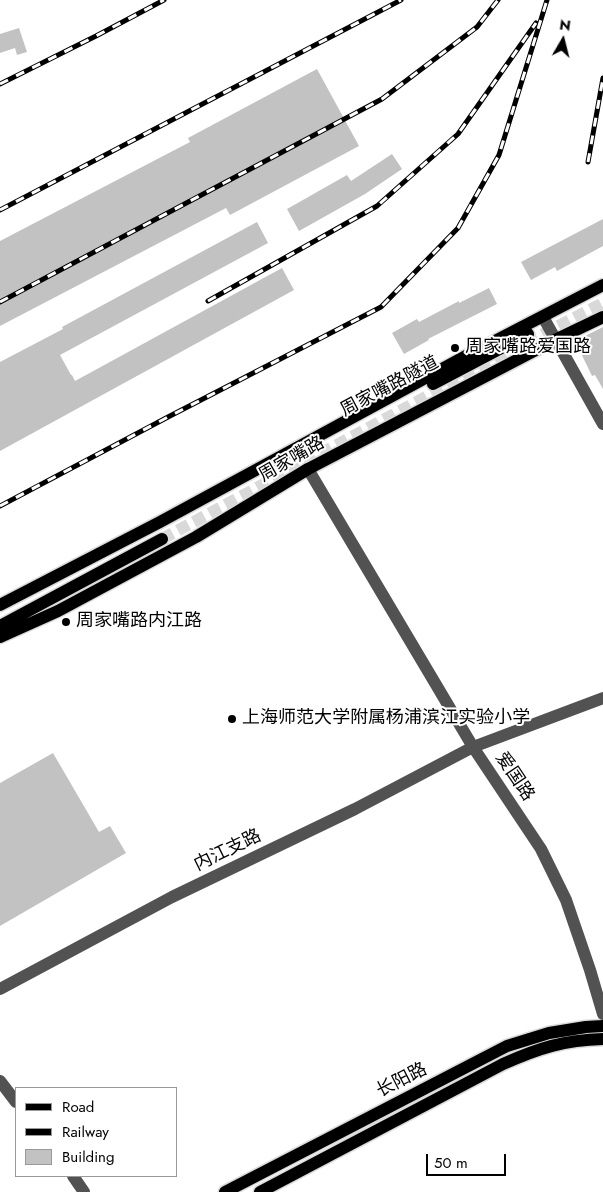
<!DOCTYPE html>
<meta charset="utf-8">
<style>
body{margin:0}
#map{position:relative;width:603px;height:1192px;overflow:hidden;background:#fff;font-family:Jost,sans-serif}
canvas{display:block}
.legend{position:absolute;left:15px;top:1087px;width:162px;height:90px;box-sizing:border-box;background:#fff;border:1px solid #999;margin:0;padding:6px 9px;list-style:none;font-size:15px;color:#000}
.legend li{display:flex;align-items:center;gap:10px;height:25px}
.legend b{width:25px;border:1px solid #999}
.north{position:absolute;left:538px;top:15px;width:50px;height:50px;-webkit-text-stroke:4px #fff;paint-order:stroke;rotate:8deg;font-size:14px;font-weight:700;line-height:20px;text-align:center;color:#000}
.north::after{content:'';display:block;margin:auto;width:18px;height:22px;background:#000;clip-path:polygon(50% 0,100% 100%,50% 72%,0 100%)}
.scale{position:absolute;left:426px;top:1154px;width:80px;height:22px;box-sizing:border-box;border:2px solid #000;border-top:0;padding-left:6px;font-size:15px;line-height:18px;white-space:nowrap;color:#000;-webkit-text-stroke:4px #fff;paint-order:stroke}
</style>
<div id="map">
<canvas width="603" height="1192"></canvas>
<ul class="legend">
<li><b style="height:6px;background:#000"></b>Road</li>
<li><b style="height:6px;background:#000"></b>Railway</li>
<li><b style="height:14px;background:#c2c2c2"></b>Building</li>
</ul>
<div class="north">N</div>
<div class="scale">50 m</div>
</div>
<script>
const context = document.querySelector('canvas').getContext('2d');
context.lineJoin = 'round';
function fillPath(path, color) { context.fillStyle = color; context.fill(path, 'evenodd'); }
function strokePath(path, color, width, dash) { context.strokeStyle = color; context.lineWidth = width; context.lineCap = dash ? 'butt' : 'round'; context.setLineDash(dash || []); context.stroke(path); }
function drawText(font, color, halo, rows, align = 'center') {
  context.font = font + ' Jost,"Noto Sans SC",sans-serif'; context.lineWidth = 4; context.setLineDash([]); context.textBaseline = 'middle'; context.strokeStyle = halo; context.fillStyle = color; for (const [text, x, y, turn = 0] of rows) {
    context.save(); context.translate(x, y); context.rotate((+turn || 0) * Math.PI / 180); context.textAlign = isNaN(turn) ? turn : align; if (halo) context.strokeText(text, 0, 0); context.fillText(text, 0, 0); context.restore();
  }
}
const building = new Path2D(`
 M19,28L27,52L17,55L15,48L0,53V34Z
 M317,69L359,146L230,215L226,208L0,326V241L190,142L188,138Z
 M392,154L402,169L365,194L299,231L287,209L347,175L351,181Z
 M603,219V246L557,271L555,267L531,280L521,262Z
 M257,222L268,243L60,355L71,375H72L75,381L282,268L294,290L0,451V362L63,329L62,327Z
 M489,288L497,304L428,339L429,340L404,354L392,333L417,319L419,322L459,301V303Z
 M603,327V389L595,375L592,376L575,341Z
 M53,753L99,832L110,826L126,853L0,926V783Z`);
const majorTunnel = new Path2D(`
 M162,539L532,340L603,303`);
const minor = new Path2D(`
 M543,317L603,424
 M308,469L473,747L541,849L566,900L590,970L603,1014
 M0,989L172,897L355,809L473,747L603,698
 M0,1081L16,1102
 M73,1176L84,1192`);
const major = new Path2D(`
 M433,384L528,334
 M0,605L160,522L464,357L603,285
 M0,626L162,539
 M0,637L58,611L196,537L308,469L555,340L603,317
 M225,1192L507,1046L549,1033L586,1027L603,1026
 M260,1192L503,1064C539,1048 564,1040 603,1039`);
const rail = new Path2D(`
 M0,84L96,36L164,0
 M588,162L603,78
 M0,210L401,0
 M208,301L377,206L458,134L536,23
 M0,302L382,99L477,27L498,0
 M0,506L168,417L381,307L458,228L499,155L547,0`);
const markers = [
 [455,348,5,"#000"],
 [66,622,5,"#000"],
 [232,719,5,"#000"]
];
const poiNames = [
 ["周家嘴路爱国路",465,348],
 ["周家嘴路内江路",76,622],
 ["上海师范大学附属杨浦滨江实验小学",242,719]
];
const streetNames = [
 ["周家嘴路隧道",390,387,-28],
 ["周家嘴路",292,460,-30],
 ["爱国路",514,777,56],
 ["内江支路",228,851,-26],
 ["长阳路",402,1081,-27]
];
fillPath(building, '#c2c2c2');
strokePath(majorTunnel, '#d9d9d9', 12, [12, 6]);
strokePath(major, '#dbdbdb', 15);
strokePath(minor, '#525252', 12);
strokePath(major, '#000', 12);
strokePath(rail, '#000', 5);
strokePath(rail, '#fff', 3, [9]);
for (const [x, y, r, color] of markers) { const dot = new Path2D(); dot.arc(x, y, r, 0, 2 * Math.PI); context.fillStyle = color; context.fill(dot); strokePath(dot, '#fff', 2); }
drawText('18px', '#000', '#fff', poiNames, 'left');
drawText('18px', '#000', '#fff', streetNames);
</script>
